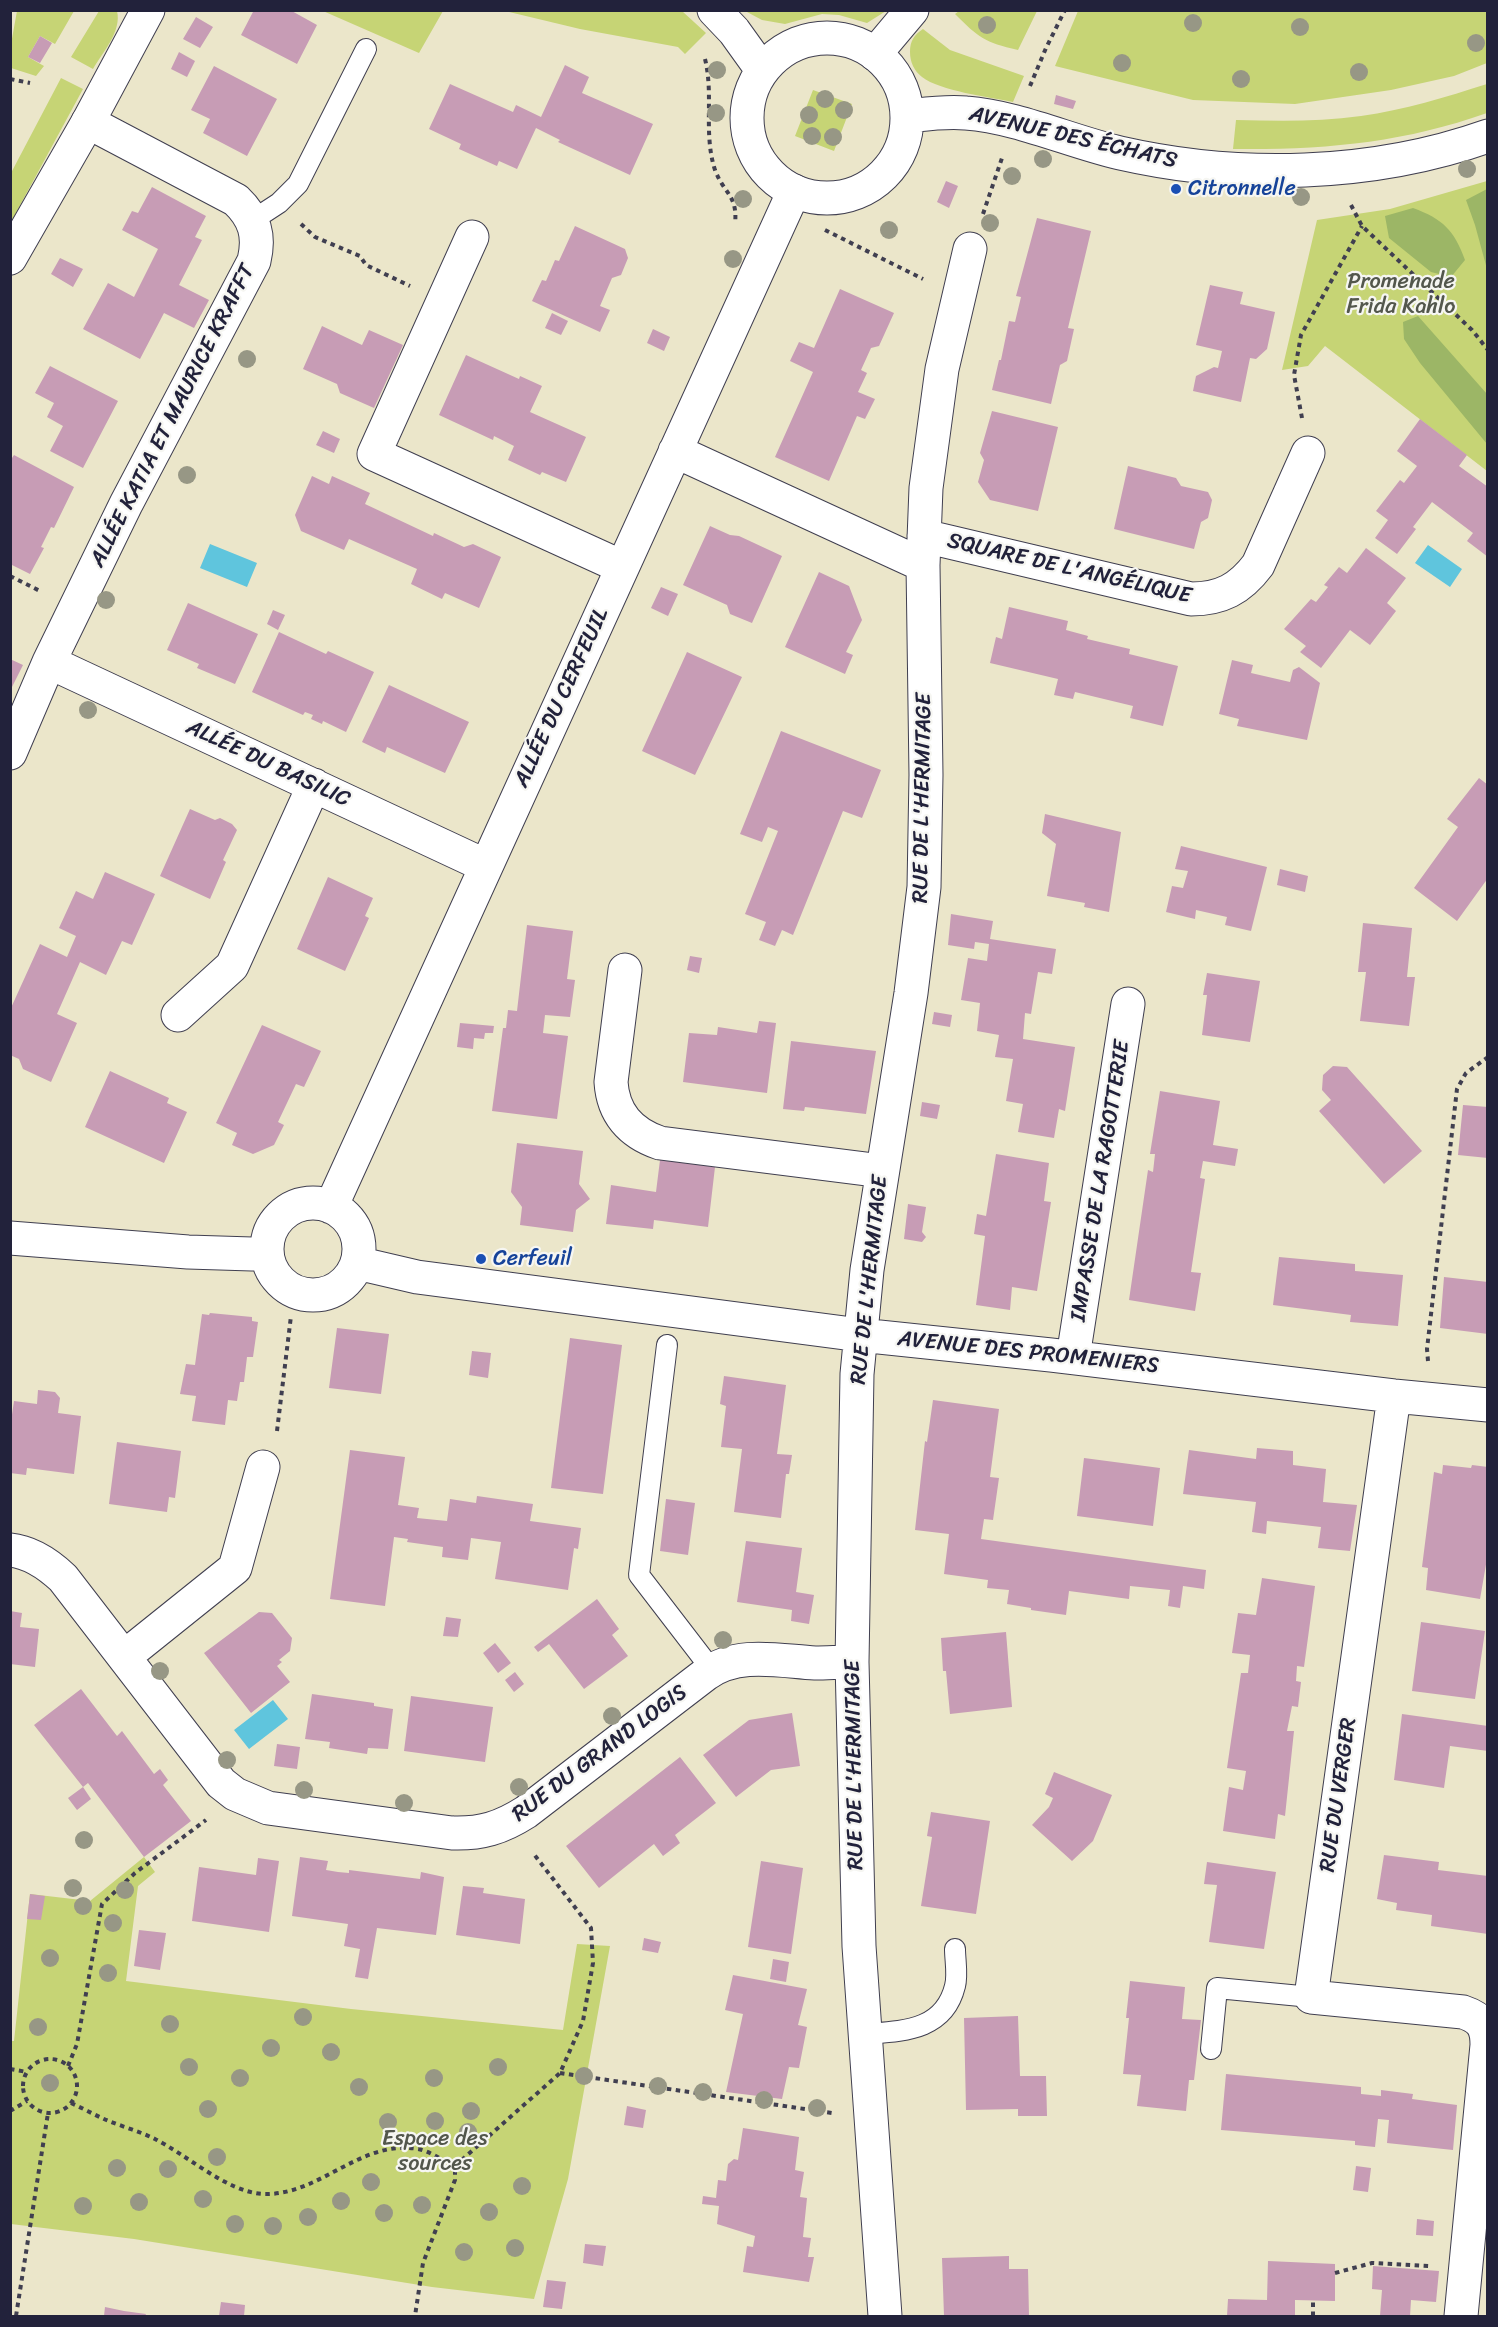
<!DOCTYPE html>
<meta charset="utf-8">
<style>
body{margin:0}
#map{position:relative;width:1498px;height:2327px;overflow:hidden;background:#ebe6ca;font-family:Sriracha,sans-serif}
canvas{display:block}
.frame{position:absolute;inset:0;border:12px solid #22223b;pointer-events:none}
</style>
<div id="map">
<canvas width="1498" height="2327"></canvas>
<div class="frame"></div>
</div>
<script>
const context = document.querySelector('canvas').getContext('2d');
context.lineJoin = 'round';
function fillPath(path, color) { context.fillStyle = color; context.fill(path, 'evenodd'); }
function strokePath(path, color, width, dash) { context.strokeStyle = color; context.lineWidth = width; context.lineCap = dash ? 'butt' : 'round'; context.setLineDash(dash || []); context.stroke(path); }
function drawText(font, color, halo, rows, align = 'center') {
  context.font = font + ' Sriracha,sans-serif'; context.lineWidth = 4.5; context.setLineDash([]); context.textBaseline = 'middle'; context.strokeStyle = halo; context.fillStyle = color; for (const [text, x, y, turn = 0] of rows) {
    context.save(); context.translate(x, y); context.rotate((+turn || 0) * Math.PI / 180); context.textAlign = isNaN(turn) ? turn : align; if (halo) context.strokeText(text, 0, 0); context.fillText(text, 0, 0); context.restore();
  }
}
const green = new Path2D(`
 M751,10H886V11L867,23L839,15L822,14L785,24L762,20L747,12Z
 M17,11H74L55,44L40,36L28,57L44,66L36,76L11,68V44Z
 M99,11H117C122,31 103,52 93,69L71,57Z
 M323,11H443L419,53Z
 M505,11H682L706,33L685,54L678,47L580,29Z
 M959,11V10L1037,11L1018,50C984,42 979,38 955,14Z
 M1078,11H1487V63L1454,76L1391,90L1295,104L1193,100L1055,66Z
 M923,29L950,50L1024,76L1013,102C989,97 940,91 922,77C914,71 910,62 910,52C910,41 914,35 923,29Z
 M61,78L83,89L11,222V173Z
 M1487,84V113C1402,143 1324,150 1233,149L1236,120C1278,121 1319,122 1361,116C1404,110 1446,97 1487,84Z
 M813,90L852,104L834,151L795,136Z
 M1487,181V471L1325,346L1308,366L1282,370L1317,220L1390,209Z
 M144,1857L155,1872L138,1886L126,1981L351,2009L563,2030L577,1944L610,1946L568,2179L534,2299L432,2287L134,2239L11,2224V2041H14L30,1894L90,1901Z`);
const forest = new Path2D(`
 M1487,189V269L1475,225L1466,200Z
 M1413,208C1443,219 1454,230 1465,260L1451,277L1431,272L1389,238L1385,216Z
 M1418,316L1487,394V444L1420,363L1404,339L1403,322Z`);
const water = new Path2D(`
 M210,544L257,563L247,587L200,568Z
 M1428,545L1462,569L1450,587L1415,563Z
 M273,1700L288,1719L249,1749L234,1730Z`);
const building = new Path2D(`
 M254,10H290L317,25L297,64L241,35Z
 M196,17L213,27L200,48L183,39Z
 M40,36L52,43L40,63L28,57Z
 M179,52L195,61L187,77L171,69Z
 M565,65L589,77L582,93L653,124L630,175L558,142L560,140L536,128L517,169L499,161L497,166L459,149L461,144L429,129L450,84L513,112L516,105L541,117Z
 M214,66L277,99L247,156L203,133L210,119L191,110Z
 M1056,95L1076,101L1073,109L1054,104Z
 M946,181L958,186L949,208L937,202Z
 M152,187L206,216L195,237L202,240L179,285L209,300L194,328L164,313L140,359L83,329L108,283L134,297L158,249L122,230L132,211L138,213Z
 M1037,218L1091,231L1068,328L1074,329L1067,361L1060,365L1051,404L992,390L999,360H1001L1009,321L1015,322L1021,297L1016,296Z
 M575,226L625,249L628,258L621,275L612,278L600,306L610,310L600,332L532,301L542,280L546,281L555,260L559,261Z
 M60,258L83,269L73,287L51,274Z
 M1210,285L1243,292L1240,304L1275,312L1267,349L1256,359L1250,358L1241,402L1193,391L1196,376L1214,367L1218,368L1222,351L1196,345Z
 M840,289L894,313L879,346L871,348L861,370L867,373L858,392L875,399L865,419L857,416L829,481L775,457L813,372L790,361L799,342L814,348Z
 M552,313L568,321L561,335L545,328Z
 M322,326L362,345L369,330L403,345L374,408L340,393L337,384L303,369Z
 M653,329L670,337L664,351L647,343Z
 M466,355L519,379L520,376L542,386L530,412L586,437L566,482L542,472L540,475L508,460L514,446L494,436L493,440L439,415Z
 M50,366L118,401L83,468L50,451L63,426L47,417L54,403L35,393Z
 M992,411L1058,427L1038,511L990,500L978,482L984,460L980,453Z
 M1420,419L1467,455L1459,466L1488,487V557L1467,541L1473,533L1432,502L1413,527L1416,529L1397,554L1375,538L1388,520L1376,511L1400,480L1404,483L1417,466L1397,451Z
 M323,431L340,439L334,453L316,445Z
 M14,455L74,487L54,528L51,527L41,547L44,548L30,574L10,564V461Z
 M1128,466L1176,478L1181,486L1208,492L1212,500L1208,518L1201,522L1194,549L1114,529Z
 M312,476L329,484L332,476L370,493L365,504L433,536L434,533L464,547L473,544L501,557L479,608L445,593L442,599L411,584L417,569L349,539L344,550L301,531L295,515Z
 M710,526L730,535L739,536L782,556L752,623L730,614L727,605L683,585Z
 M1366,548L1406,578L1387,603L1396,611L1370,645L1350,630L1321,668L1300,652L1306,646L1284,629L1311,599L1316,602L1328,587L1324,585L1339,567L1347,573Z
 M819,572L849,586L862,620L846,652L853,655L845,674L785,647Z
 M661,587L678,594L668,616L651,608Z
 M188,603L258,634L235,684L197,668L199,664L167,650Z
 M1009,607L1068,621L1066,630L1088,636L1087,639L1130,649L1129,654L1178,666L1163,726L1130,718L1133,706L1075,692L1073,699L1054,695L1058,679L990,663L996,637L1002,639Z
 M273,610L285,615L278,630L267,624Z
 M279,632L326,654L328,651L374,672L346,732L323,721L322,724L311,719L313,715L305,712L303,715L252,692Z
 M687,652L742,677L695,775L642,751Z
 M10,659L23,665L10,691Z
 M1232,660L1253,665L1251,673L1290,682L1293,670L1299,667L1320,683L1307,740L1237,726L1239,719L1219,714Z
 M389,685L469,722L445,773L387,747L385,753L362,742Z
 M781,731L881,770L862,818L843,811L793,935L782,930L775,946L759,940L766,922L745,914L778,831L768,827L762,842L740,834Z
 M1479,778L1488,785V878L1457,921L1414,888L1458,827L1447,819Z
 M190,809L215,820L220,818L232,824L237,830L223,860L226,862L210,899L160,876Z
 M1045,814L1121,832L1109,912L1084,907L1085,903L1047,896L1056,844L1042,833Z
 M1181,846L1267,867L1251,931L1225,925L1227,917L1196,910L1195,919L1166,912L1172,886L1183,888L1188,871L1175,869Z
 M1280,869L1308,876L1305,892L1277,885Z
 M105,872L155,894L132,945L122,941L106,975L80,962L57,1014L77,1023L51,1082L23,1069L19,1059L10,1055V1010L40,944L67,957L76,936L59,928L76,891L93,899Z
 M328,877L373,898L365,916L369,918L345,971L297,949Z
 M951,914L993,921L990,939L1056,949L1052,974L1038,972L1031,1014L1025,1013L1023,1039L1075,1047L1065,1111L1059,1109L1054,1138L1018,1132L1023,1104L1006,1101L1013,1059L995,1057L999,1035L977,1031L980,1003L961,1000L968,958L987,961L989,944L975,942L974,949L948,945Z
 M1363,923L1412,928L1407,977H1415L1409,1026L1360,1021L1366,972H1358Z
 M527,925L573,931L567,979L575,980L570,1017L545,1015L543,1033L568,1036L557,1119L492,1111L503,1028H506L508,1010L517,1011Z
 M690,956L702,958L699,973L687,970Z
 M1207,973L1260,981L1250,1042L1202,1035L1207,995H1203Z
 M934,1012L952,1015L950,1027L932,1024Z
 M759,1021L776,1023L767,1093L683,1082L689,1033L717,1035L718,1027L757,1033Z
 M460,1023L494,1026L493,1033H485L484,1039L474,1038L473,1049L457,1047Z
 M262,1025L321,1051L304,1087L296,1084L278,1122L284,1125L274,1145L253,1154L232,1145L237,1133L216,1123Z
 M791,1041L876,1051L866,1114L805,1107L804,1111L783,1109Z
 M1333,1066L1347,1067L1422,1151L1384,1184L1319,1111L1331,1100L1322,1090L1323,1075Z
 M110,1071L169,1098L167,1103L187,1112L164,1163L85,1127Z
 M1160,1091L1220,1101L1213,1145L1238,1149L1235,1166L1203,1161L1200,1178L1205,1179L1191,1272L1201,1273L1195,1311L1129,1300L1148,1170L1153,1172L1155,1154H1150Z
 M922,1102L940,1105L937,1119L920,1116Z
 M1463,1105L1488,1107V1158L1458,1155Z
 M517,1143L583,1151L579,1184L590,1199L576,1210L573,1232L520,1225L522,1207L511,1192Z
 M996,1154L1049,1163L1044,1201L1051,1202L1037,1291L1012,1287L1010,1310L976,1305L985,1236L974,1234L977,1214L986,1216Z
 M660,1160L715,1167L708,1227L654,1220L653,1229L606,1224L611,1185L656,1192Z
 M908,1204L926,1207L922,1232L926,1237L922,1242L904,1239Z
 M1279,1257L1355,1264V1271L1403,1275L1398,1326L1350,1322L1351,1315L1273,1305Z
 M1444,1277L1488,1282V1334L1440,1328Z
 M210,1313L252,1317V1321L258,1322L253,1357H247L244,1382H240L237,1401L228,1400L225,1425L192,1421L196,1396L180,1394L186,1364L195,1365L202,1314L209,1315Z
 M337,1328L389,1334L381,1394L329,1388Z
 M570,1338L622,1345L603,1494L551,1488Z
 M472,1351L491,1353L488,1378L469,1375Z
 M724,1376L786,1385L777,1454L792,1455L789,1474H786L781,1518L734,1512L742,1449L721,1447L726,1406L720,1404Z
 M38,1390L55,1392L60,1398L58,1413L81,1416L74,1474L27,1468L26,1475L10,1473V1428L14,1401L37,1404Z
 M933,1400L999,1409L990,1477L999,1478L993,1520L984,1519L981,1539L1206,1570L1204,1589L1183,1586L1180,1608L1168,1606L1170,1590L1130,1586L1129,1599L1069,1591L1066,1615L1031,1610V1608L1007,1604L1009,1590L987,1588L988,1580L944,1574L949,1534L915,1530L925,1441L927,1442Z
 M117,1442L181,1451L175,1498L169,1497L167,1512L109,1504Z
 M1257,1448L1293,1451V1465L1326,1469L1323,1502L1357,1505L1350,1551L1318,1548L1321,1527L1267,1521L1266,1534L1252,1532L1256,1502L1183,1494L1189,1450L1256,1459Z
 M350,1450L405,1457L398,1505L419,1508L417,1518L447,1521L450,1499L476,1503L477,1496L533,1504L530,1521L581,1528L578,1549L574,1548L568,1590L495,1579L501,1542L471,1538L468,1560L442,1557L443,1547L407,1542L408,1539L394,1537L385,1606L330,1599Z
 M1084,1458L1160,1468L1153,1526L1077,1516Z
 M1443,1465L1471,1468L1472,1465L1488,1467V1553L1480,1599L1426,1590L1428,1568L1422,1567L1434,1472L1442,1474Z
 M666,1499L695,1503L688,1555L660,1551Z
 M746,1541L802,1548L796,1592L814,1595L809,1624L791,1621L792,1610L737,1602Z
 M1262,1578L1315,1586L1304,1667L1297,1666L1296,1681L1301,1682L1298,1707L1292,1706L1287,1731H1294L1285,1816L1278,1814L1275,1839L1223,1831L1229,1787L1243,1790L1246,1771L1227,1768L1241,1673H1248L1250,1655L1232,1653L1238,1613L1256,1615Z
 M597,1599L619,1629L612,1635L628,1656L584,1689L549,1644L538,1652L534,1647Z
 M10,1611L22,1613L20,1627L39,1629L35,1667L10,1664Z
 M259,1612L272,1613L292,1638L290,1651L279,1660L282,1662L277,1666L290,1682L251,1713L204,1653Z
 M446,1617L461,1619L458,1637L443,1636Z
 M1421,1622L1485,1631L1475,1699L1412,1691Z
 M1006,1632L1012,1707L950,1714L946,1671H943L941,1638Z
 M495,1643L511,1663L498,1673L483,1653Z
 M515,1672L524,1684L514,1692L505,1680Z
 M81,1689L117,1736L122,1731L154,1774L160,1769L168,1780L163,1785L191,1821L144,1857L88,1783L83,1787L34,1725Z
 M312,1694L374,1703V1706L393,1709L388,1749L368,1748L367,1754L329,1748L330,1742L305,1739Z
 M411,1696L493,1707L485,1762L404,1751Z
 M792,1713L800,1766L771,1770L736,1797L703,1755L749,1720Z
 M1402,1714L1488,1726V1751L1450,1746L1444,1788L1394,1780Z
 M277,1744L300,1747L297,1769L274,1766Z
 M680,1757L716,1803L675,1835L680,1843L663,1856L654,1844L599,1888L566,1846Z
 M1054,1772L1112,1795L1093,1841L1072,1861L1032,1825L1049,1807L1053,1798L1045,1794Z
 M83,1787L91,1799L77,1810L68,1798Z
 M931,1812L990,1821L976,1914L921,1906L932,1837L927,1836Z
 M1384,1855L1439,1862L1438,1870L1488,1876V1934L1431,1926L1432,1915L1396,1910L1397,1903L1377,1899Z
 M300,1857L328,1861L326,1870L338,1872L349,1873V1870L420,1879L421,1872L444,1877L436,1935L377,1928L368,1979L355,1977L360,1949L344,1946L348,1924L292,1916Z
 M258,1858L279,1861L269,1932L192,1921L199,1867L256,1875Z
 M761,1861L803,1868L791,1954L748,1947Z
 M1207,1862L1276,1872L1264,1949L1209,1942L1217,1885L1204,1884Z
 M463,1886L484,1888L483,1893L525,1899L520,1944L456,1935Z
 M30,1894L45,1896L41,1920L27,1919Z
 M139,1930L166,1933L160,1970L134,1966Z
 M644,1938L661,1942L658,1953L642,1950Z
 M773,1959L789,1962L786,1982L770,1979Z
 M733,1975L807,1989L798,2025L807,2027L799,2068L789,2067L782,2099L726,2092L743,2014L725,2010Z
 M1130,1981L1185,1987L1182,2019L1201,2020L1194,2080H1189L1186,2111L1137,2106L1141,2075L1123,2074L1129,2018H1126Z
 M1018,2016L1020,2076H1046L1047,2116H1018V2109L966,2110L964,2018Z
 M1226,2074L1361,2087V2094L1381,2096V2090L1413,2094L1412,2099L1457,2105L1453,2150L1387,2143L1389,2120L1378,2119L1375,2147L1355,2145V2141L1221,2130Z
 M627,2106L646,2110L643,2128L624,2125Z
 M743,2128L799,2137L795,2170L804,2172L800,2197L807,2198L803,2237L811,2238L808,2257H814L809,2282L743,2272L747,2246L753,2247L755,2236L717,2224L719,2206L702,2204L703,2196L716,2198L718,2180L726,2181L728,2164L734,2159L738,2160Z
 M1356,2166L1371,2168L1368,2192L1353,2190Z
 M1417,2219L1434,2221L1433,2236L1416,2235Z
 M585,2244L606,2246L603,2266L583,2263Z
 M1009,2256V2269H1028L1029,2316H944L942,2258Z
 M1268,2261L1335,2264V2301L1295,2300V2316H1227L1228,2299L1267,2300Z
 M1373,2266L1439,2271L1436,2302L1411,2300L1410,2316H1380L1382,2290L1372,2289Z
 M547,2280L566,2282L562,2309L543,2307Z
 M221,2302L245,2305L244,2316H219Z
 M105,2307L124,2311L146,2314L145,2316H104Z`);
const path = new Path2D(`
 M705,59C714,95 703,133 715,170C724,194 738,195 735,224
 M10,79L30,83
 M1030,86L1046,48L1065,10
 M1351,205L1362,226L1472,330L1488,350
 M983,214L1002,158
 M301,224L315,237L360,256L366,265L410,286
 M825,230L923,279
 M1302,418L1294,375L1301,335L1362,226
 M10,576L42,592
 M1428,1361L1427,1349L1457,1089L1466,1073L1488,1057
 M277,1431L291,1316
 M23 2086a27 27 0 1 1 54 0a27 27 0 1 1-54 0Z
 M68,2066L77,2044L102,1904L135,1873L206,1820
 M10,2069L27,2072
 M560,2073L832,2113
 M71,2103C82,2108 93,2114 104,2119C120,2126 139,2131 155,2139C187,2155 227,2192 263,2194C320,2196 360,2139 418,2149C430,2151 443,2161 455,2166V2180L423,2263L415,2316
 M10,2111L27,2101
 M455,2166L560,2073L583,2021L593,1963L591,1928L533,1853
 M1335,2273L1372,2263L1429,2266
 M16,2316L48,2113
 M1313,2316V2300`);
const service = new Path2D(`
 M253,220L279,203L298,184L366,49
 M667,1345L639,1575L712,1670
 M865,2034C903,2031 944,2031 955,1986C958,1975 955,1960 955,1949
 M1211,2049L1217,1988L1311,1997`);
const minor = new Path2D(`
 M875,54L912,10
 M472,237L374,454L622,567
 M675,451L923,565
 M924,536L1191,599C1221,599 1240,589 1258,565L1308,453
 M49,662L486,866
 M10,753L49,662L126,504L254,261C260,236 255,218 236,200L88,122
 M625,970L611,1082C613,1113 630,1133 660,1143L882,1171
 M178,1015L232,966L314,785
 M267 1249a46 46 0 1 1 92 0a46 46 0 1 1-92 0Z
 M331,1207L794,191
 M10,1238L188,1252L252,1254L267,1252
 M357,1263L417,1277L860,1335L1051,1355L1394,1396L1488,1405
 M1073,1357L1128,1004
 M1394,1396L1311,1997L1463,2012C1481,2018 1487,2026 1487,2045L1461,2316
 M10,1550C31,1552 48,1564 63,1578L221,1783L235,1794L268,1808L452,1833C481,1834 501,1828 526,1812L706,1674C738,1651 779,1661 815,1663C827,1663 840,1662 852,1662
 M124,1657L235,1568L263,1467
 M885,2316L859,1946L852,1662L857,1374L867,1270L911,993L924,887L926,775L923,565L926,488L942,369L970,249`);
const tertiary = new Path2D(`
 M714,10L734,31L762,70
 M747 118a80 80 0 1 1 160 0a80 80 0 1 1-160 0Z
 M907,116C926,114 946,111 966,113C1018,117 1069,141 1120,153C1239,180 1372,177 1488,136
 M10,258L88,122L148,10`);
const trees = [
 [1193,23],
 [987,25],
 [1300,27],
 [1476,43],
 [1122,63],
 [717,70],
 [1359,72],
 [1241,79],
 [825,99],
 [844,110],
 [716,113],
 [809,115],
 [812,136],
 [833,137],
 [1043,159],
 [1467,169],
 [1012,176],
 [1301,197],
 [743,199],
 [990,223],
 [889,230],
 [733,259],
 [247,359],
 [187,475],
 [106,600],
 [88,710],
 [723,1640],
 [160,1671],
 [612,1716],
 [227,1760],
 [519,1787],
 [304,1790],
 [404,1803],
 [84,1840],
 [73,1888],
 [125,1890],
 [83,1906],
 [113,1923],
 [50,1958],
 [108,1973],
 [303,2017],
 [170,2024],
 [38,2027],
 [271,2048],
 [331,2052],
 [189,2067],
 [498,2067],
 [584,2076],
 [240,2078],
 [434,2078],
 [50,2083],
 [658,2086],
 [359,2087],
 [703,2092],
 [764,2100],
 [817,2108],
 [208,2109],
 [471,2111],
 [435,2121],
 [388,2122],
 [468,2132],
 [217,2157],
 [117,2168],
 [168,2169],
 [371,2182],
 [522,2186],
 [203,2199],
 [341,2201],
 [139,2202],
 [422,2205],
 [83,2206],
 [489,2212],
 [384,2213],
 [308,2217],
 [235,2224],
 [273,2226],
 [515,2248],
 [464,2252]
];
const markers = [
 [1176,189,6,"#1a4fb4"],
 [481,1259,6,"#1a4fb4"]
];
const streetNames = [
 ["AVENUE DES ÉCHATS",1073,138,13],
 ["ALLÉE KATIA ET MAURICE KRAFFT",173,416,-63],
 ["SQUARE DE L'ANGÉLIQUE",1069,569,13],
 ["ALLÉE DU CERFEUIL",562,698,-65],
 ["ALLÉE DU BASILIC",268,764,25],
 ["RUE DE L'HERMITAGE",923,798,-89],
 ["IMPASSE DE LA RAGOTTERIE",1101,1181,-81],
 ["RUE DE L'HERMITAGE",870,1280,-84],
 ["AVENUE DES PROMENIERS",1028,1353,6],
 ["RUE DU GRAND LOGIS",600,1754,-37],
 ["RUE DE L'HERMITAGE",855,1765,-91],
 ["RUE DU VERGER",1339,1795,-82]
];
const transitNames = [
 ["Citronnelle",1188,189],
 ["Cerfeuil",493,1259]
];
const parkNames = [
 ["Promenade",1401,282],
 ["Frida Kahlo",1401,307],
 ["Espace des",435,2139],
 ["sources",435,2164]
];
fillPath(green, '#c6d475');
fillPath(forest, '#9cb666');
fillPath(water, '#5fc5dd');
fillPath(building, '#c79cb5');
strokePath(service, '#403f50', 22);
strokePath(minor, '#403f50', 35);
strokePath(tertiary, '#403f50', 35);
strokePath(path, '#403f50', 4, [4.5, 4.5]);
strokePath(service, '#fff', 20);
strokePath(minor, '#fff', 33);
strokePath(tertiary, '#fff', 33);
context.fillStyle = '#979785';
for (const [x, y] of trees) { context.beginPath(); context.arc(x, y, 9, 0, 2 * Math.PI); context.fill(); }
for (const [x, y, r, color] of markers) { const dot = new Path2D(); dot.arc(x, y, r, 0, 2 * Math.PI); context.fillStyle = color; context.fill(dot); strokePath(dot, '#f6f6f2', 2); }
drawText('22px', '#22223b', '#f6f6f2', streetNames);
drawText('22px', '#164399', '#f6f6f2', transitNames, 'left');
drawText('22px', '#53574c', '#f6f6f2', parkNames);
</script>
